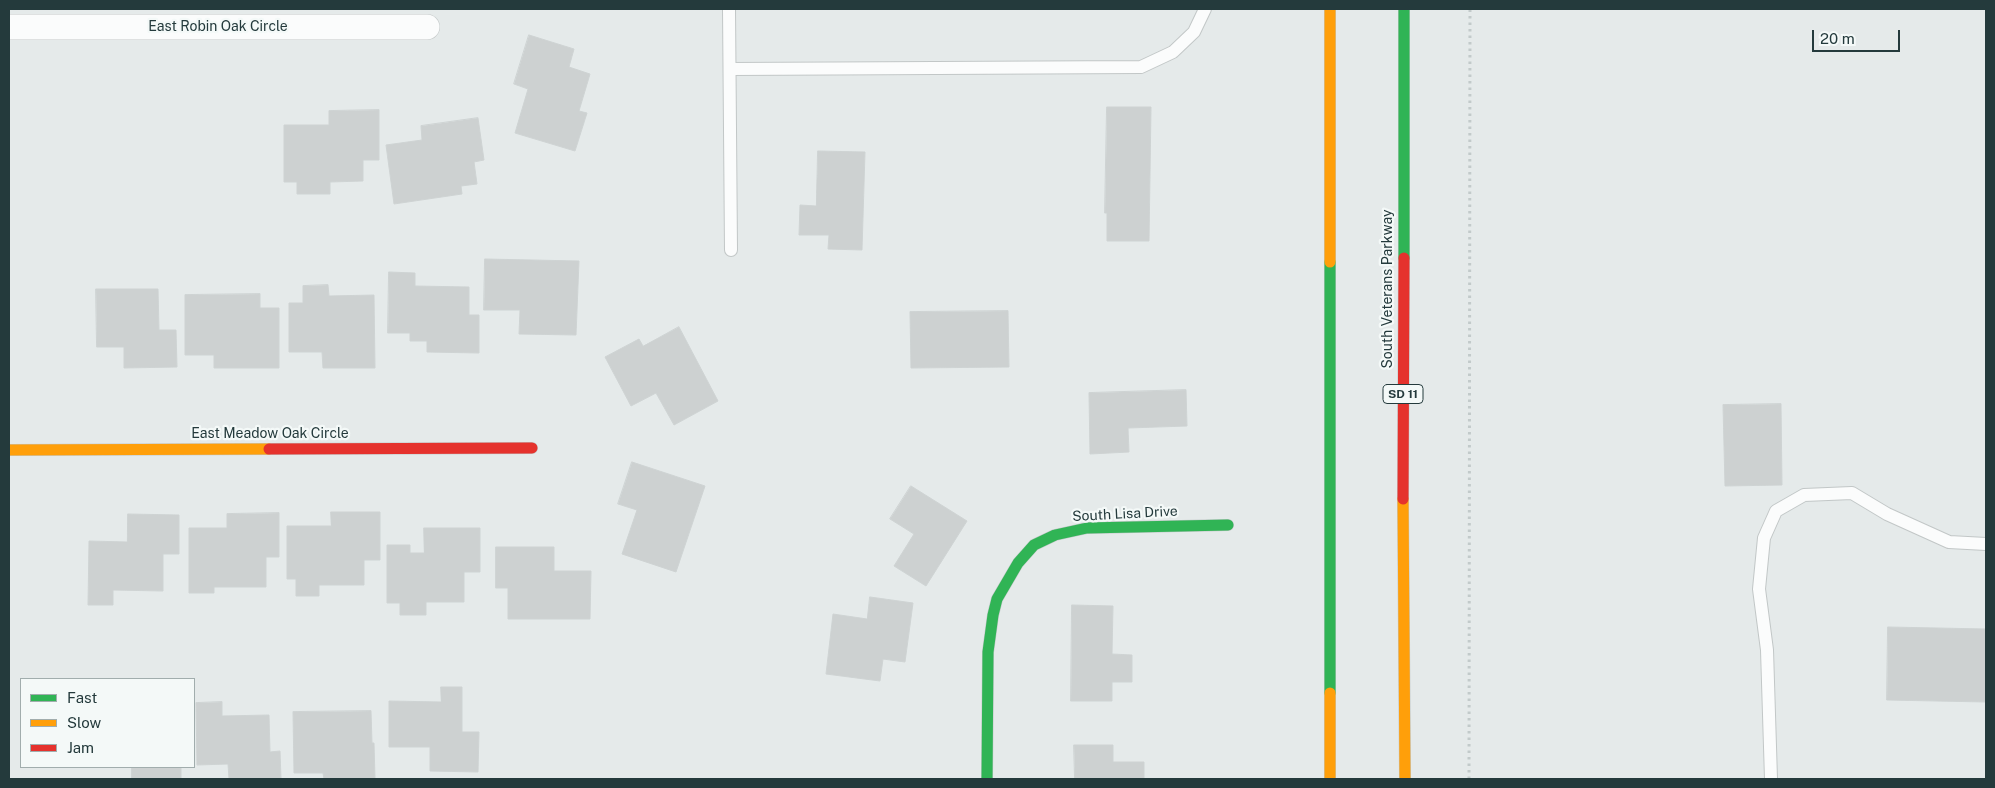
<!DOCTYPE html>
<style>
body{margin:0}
#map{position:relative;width:1995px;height:788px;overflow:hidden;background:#e5eaea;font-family:"Public Sans",sans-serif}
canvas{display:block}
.frame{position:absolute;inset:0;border:10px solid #243a3c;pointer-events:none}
.legend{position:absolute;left:20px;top:678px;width:175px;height:90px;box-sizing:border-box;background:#f4f9f8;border:1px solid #a1adad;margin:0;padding:6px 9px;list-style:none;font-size:15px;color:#243a3c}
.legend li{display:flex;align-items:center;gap:10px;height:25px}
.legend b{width:25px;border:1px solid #a1adad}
.scale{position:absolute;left:1812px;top:30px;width:88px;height:22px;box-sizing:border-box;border:2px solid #243a3c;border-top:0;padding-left:6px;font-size:15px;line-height:18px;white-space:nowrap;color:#243a3c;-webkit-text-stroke:4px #f4f9f8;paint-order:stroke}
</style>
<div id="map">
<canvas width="1995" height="788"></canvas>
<div class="frame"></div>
<ul class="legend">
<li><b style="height:6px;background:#30b455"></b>Fast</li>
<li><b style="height:6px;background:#ff9f0a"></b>Slow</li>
<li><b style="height:6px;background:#e5322d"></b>Jam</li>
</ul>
<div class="scale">20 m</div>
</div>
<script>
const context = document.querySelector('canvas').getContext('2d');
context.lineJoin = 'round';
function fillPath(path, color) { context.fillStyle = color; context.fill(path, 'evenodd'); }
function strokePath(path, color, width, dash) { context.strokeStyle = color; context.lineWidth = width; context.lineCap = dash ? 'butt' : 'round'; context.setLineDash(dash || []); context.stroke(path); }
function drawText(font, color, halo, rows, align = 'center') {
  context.font = font + ' "Public Sans",sans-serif'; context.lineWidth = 4.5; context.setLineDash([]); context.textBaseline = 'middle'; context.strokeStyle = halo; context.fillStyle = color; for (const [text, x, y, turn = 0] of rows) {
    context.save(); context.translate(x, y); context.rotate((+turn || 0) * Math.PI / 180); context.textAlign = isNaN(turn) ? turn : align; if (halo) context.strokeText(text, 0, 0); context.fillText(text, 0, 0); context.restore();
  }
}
const building = new Path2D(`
 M529,35L574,49L569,67L590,74L579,111L587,113L575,151L515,133L528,89L514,84Z
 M1107,107H1151L1149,241H1107V213H1105Z
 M379,110V160H363V181L330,182V194H297V182H284V125H329V111Z
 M478,118L484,160L474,162L477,184L461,186L462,194L394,204L386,145L422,140L421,126Z
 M818,151L865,152L862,250L828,249L829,235H799L800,205L816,206Z
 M485,259L579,261L576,335L519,334L520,310H484Z
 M389,272L415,273V286L469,287V315H479V353L427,352V341H410V333H388Z
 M328,285L329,296L374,295L375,368H323L322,352H289V303H303V286Z
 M96,289H158L159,330H176L177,367L124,368V347H97Z
 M260,294V308H279V368H214V355H185V295Z
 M1008,311L1009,367L911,368L910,312Z
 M679,327L718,401L674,425L656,393L631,406L605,357L639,339L643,346Z
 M1186,390L1187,426L1128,428L1129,452L1090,454L1089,393Z
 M1781,404L1782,485L1725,486L1723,405Z
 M632,462L705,486L676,572L622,554L637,510L618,504Z
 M911,486L967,521L926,586L894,566L914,534L890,519Z
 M331,512H380V560H364V585H319V596H296V579H287V526H331Z
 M279,513V557H266V587H214V593H189V528H227V514Z
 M128,514L179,515V554H163V591L113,590V605H88L89,541L127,542Z
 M424,528H480V572H464V602H426V615H400V603H387V545H410V553H424Z
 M496,547H554V571H591L590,619H508V588H496Z
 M870,597L913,603L905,662L883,659L880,681L826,674L833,614L867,619Z
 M1072,605L1113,606L1112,654L1132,655V682H1112V701H1071Z
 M1888,627L1986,629V702L1887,700Z
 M441,687H462V732H479L478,772L430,771V747H389V701L441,702Z
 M222,702V716L269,715L270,752L280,751L281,779H229L228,764L197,765L196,703Z
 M371,711L372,743H374L375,779H324L323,773H294L293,712Z
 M1074,745H1113V762H1144V779H1075Z
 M132,767H181V779H132Z`);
const path = new Path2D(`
 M1469,779L1470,9`);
const lane = new Path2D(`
 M729,9L731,250
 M730,69L1141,67L1173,52L1194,32L1205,9
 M1771,779L1767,650L1759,589L1764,538L1776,511L1804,495L1852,493L1887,514L1949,542L1986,544`);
const street = new Path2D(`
 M9,27H427`);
const fast = new Path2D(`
 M1404,258V9
 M1330,262V693
 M987,779L988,652L993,615L997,599L1018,563L1034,545L1055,535L1087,528L1228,525`);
const slow = new Path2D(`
 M1330,9V262
 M9,450L269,449
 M1403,499L1405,779
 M1330,693V779`);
const jam = new Path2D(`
 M269,449L532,448
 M1403,499L1404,258`);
const shields = [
 [1403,394,40]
];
const shieldNames = [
 ["SD 11",1403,394]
];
const streetNames = [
 ["East Robin Oak Circle",218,27],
 ["South Veterans Parkway",1388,289,-90],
 ["East Meadow Oak Circle",270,434],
 ["South Lisa Drive",1125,514,-3]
];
fillPath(building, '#cdd1d1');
strokePath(building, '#ced3d3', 1);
strokePath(lane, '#c2c7c7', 14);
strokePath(street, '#c2c7c7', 26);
strokePath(fast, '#c1c7c7', 12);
strokePath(slow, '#c1c7c7', 12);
strokePath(jam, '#c1c7c7', 12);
strokePath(path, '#c2caca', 3, [2.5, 4]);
strokePath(lane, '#fbfcfc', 12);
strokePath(street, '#fbfcfc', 25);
strokePath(fast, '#30b455', 11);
strokePath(slow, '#ff9f0a', 11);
strokePath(jam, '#e5322d', 11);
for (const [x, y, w] of shields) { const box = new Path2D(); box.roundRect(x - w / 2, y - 9.5, w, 19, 4); context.fillStyle = '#f4f9f8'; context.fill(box); strokePath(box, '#243a3c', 1); }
drawText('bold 12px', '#243a3c', null, shieldNames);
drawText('14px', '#243a3c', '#f4f9f8', streetNames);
</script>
